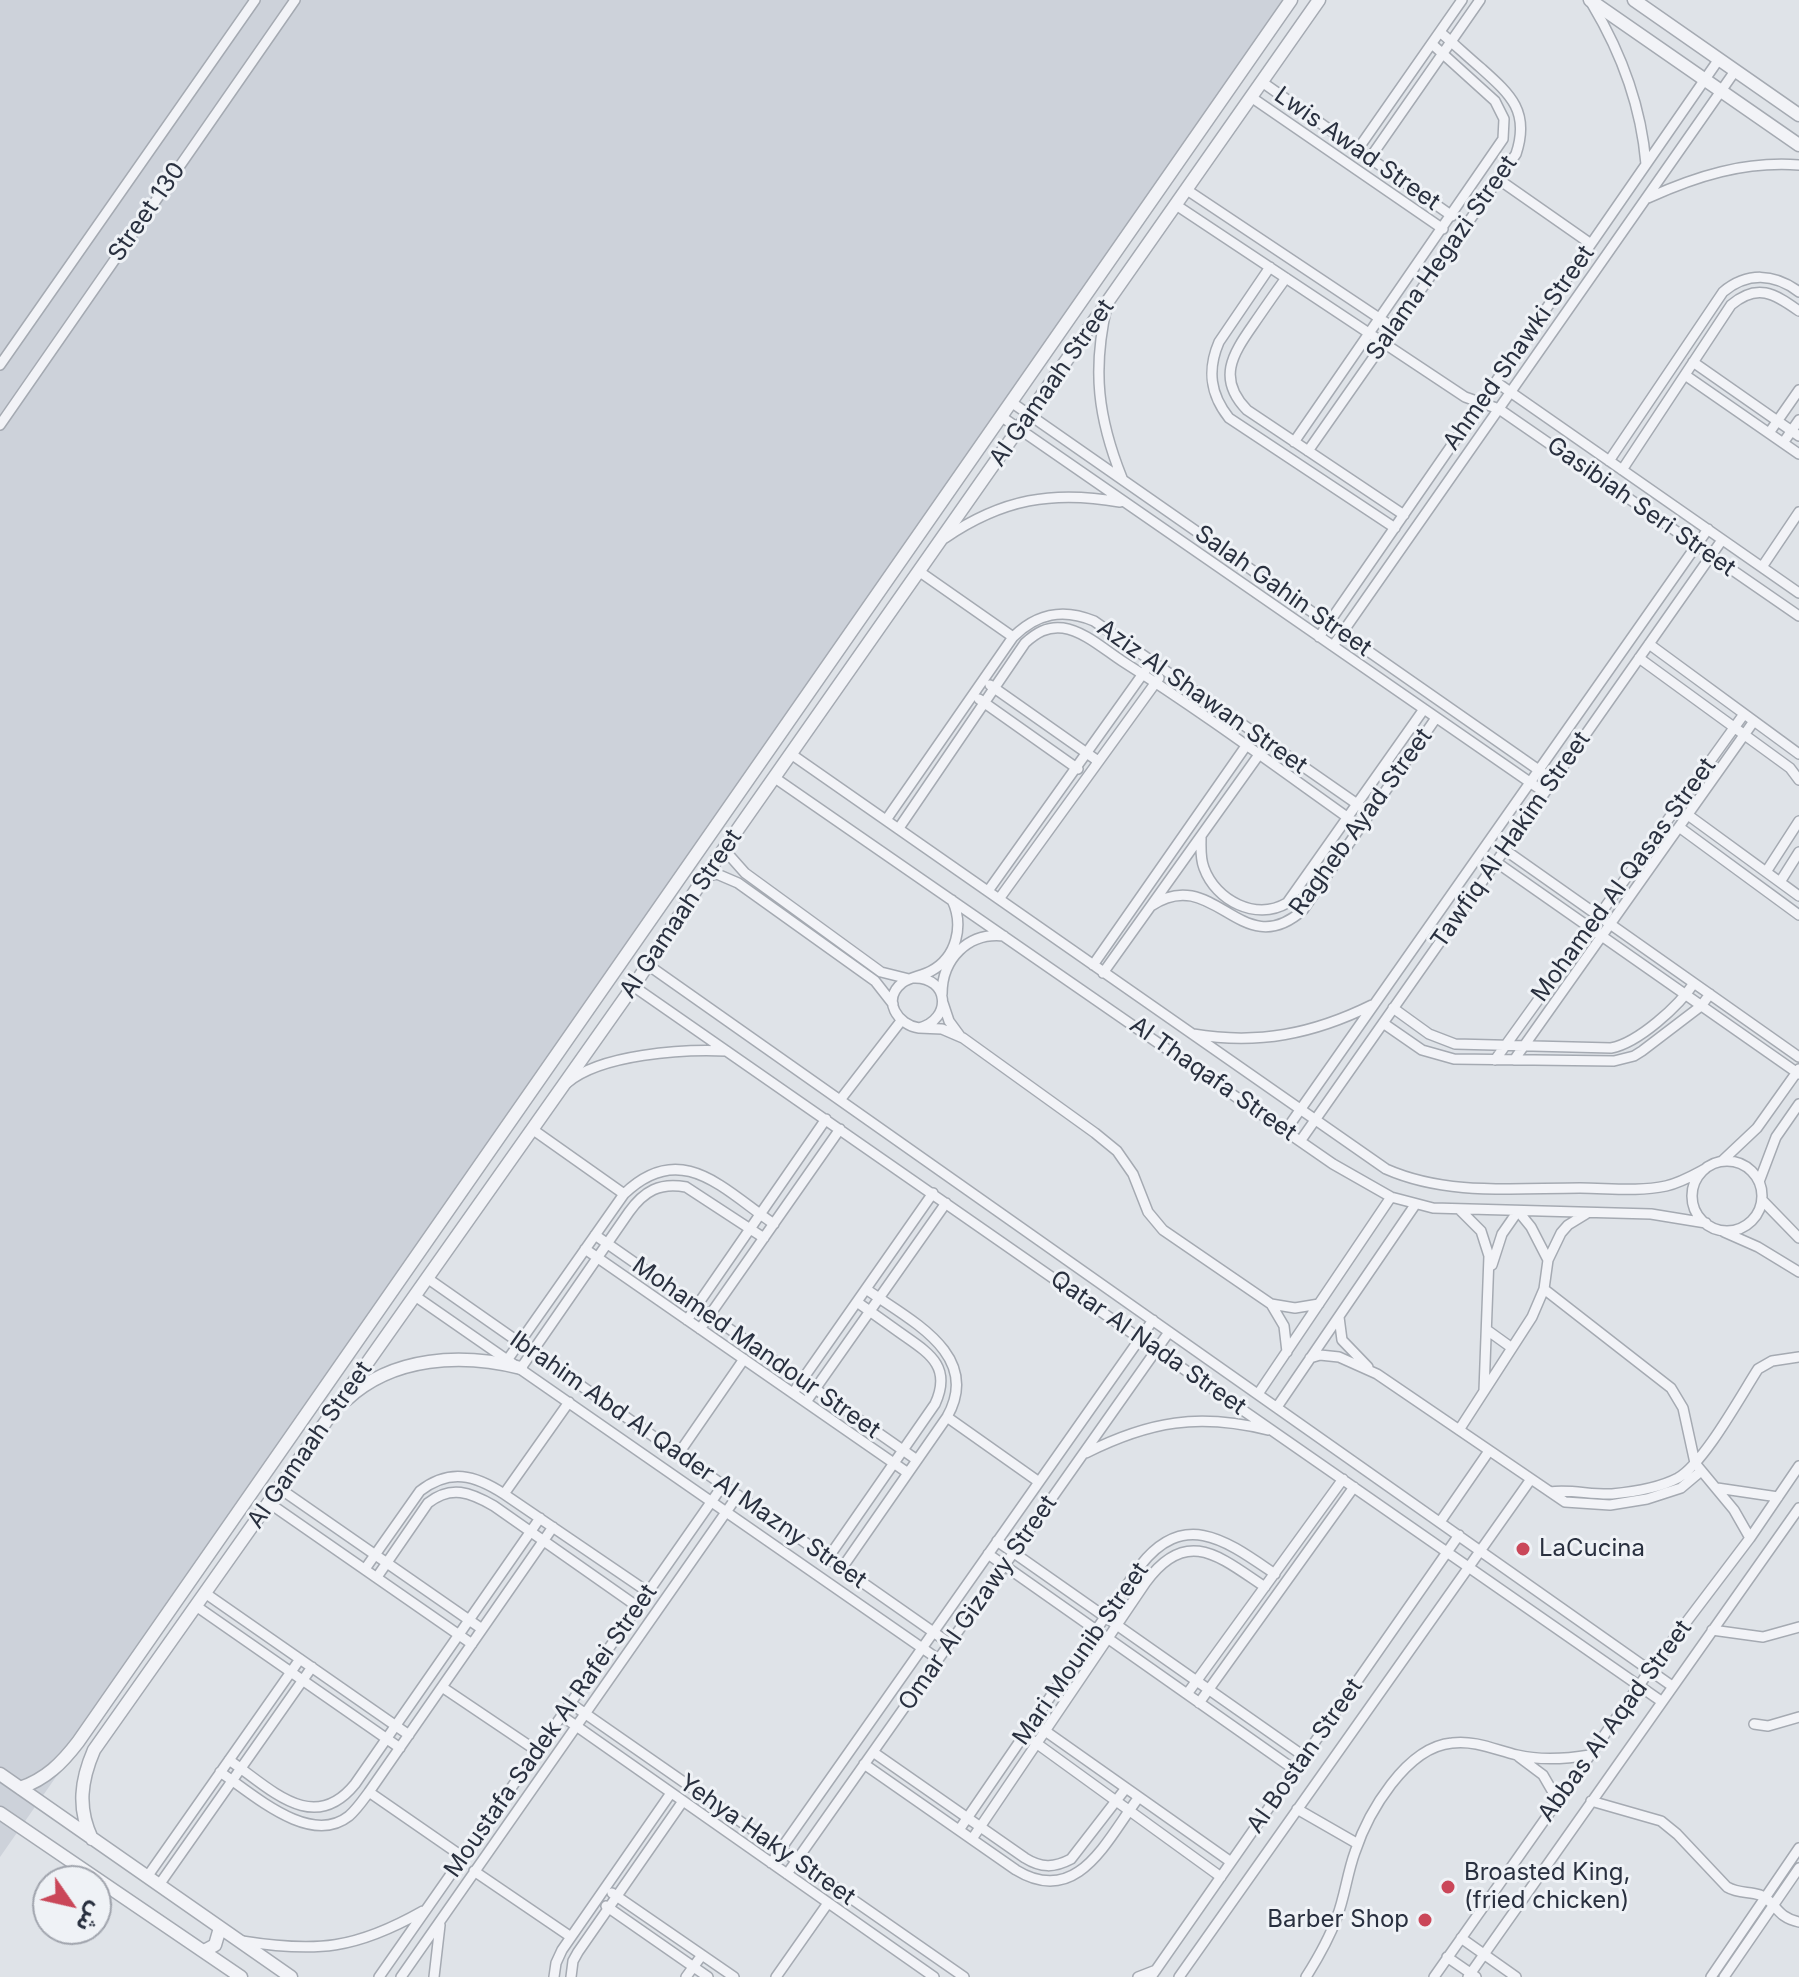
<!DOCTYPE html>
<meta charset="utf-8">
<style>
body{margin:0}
#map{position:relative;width:1799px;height:1977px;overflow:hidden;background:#dfe3e8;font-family:Inter,"Noto Sans Arabic",sans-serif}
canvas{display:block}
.north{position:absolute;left:32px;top:1865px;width:80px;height:80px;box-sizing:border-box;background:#eff2f6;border:2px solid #a0a4ad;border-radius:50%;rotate:124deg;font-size:22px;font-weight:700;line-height:32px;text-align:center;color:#29303f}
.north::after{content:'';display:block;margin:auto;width:28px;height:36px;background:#ca4759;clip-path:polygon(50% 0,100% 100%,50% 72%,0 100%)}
</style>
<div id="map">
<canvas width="1799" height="1977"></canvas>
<div class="north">ش</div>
</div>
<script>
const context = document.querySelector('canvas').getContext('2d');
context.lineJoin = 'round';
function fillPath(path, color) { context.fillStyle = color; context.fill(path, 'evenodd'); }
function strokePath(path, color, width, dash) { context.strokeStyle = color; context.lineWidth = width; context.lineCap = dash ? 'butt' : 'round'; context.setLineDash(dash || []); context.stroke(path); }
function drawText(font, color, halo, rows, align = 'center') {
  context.font = font + ' Inter,sans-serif'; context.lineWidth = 6; context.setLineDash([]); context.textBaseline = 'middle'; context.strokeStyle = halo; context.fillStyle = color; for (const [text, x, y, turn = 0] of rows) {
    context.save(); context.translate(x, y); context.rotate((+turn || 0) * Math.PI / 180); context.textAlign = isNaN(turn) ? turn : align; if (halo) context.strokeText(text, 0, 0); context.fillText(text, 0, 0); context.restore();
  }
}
const built = new Path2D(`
 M0,0H1297L0,1857Z`);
const minor = new Path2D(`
 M1592,4C1622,54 1641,105 1646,164
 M1262,82L1452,216
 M1251,97L1443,229
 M1358,149L1462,0
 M1370,158L1480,0
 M1498,179L1591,244
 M1187,190L1394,328
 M1648,198C1697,176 1744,161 1799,165
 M1176,205L1465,397L1499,409L1799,616
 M1270,267L1219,342C1207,370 1210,394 1229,418L1395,528
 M1286,278C1275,293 1264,309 1253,325C1232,355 1217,379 1247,410L1404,515
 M1107,306C1092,370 1098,418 1122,478
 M1693,362L1799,436
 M0,365L255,0
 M1685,375L1799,454
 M1496,382L1799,593
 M1011,402L1553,780
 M1002,417L1544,792
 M0,425L295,0
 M1769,433L1799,390
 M1294,442L1503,139L1504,119L1495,101L1432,44
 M1783,443L1799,420
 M1308,451L1516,154C1530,112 1511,95 1482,69C1468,57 1454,44 1440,32
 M1609,461L1723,292C1747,272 1774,273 1799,292
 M1622,470L1731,305C1757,283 1774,293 1799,311
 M945,538C1002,499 1053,490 1120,502
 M1762,567L1799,512
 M920,572L1013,637
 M1319,637L1719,59
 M1649,644L1799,754
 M1333,646L1735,71
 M1639,658L1790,768L1799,780
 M990,685L1098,761
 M979,699L1078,769
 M791,754L1386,1169C1447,1196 1515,1188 1580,1188C1608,1188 1638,1192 1666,1186C1680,1183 1692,1176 1705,1169
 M775,778L1333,1164L1391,1197L1433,1208L1651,1214L1706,1223
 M1688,815L1799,896
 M886,820L1013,637C1037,613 1063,608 1094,621L1370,813
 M1679,827L1799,915
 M899,828L1025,643C1036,633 1047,626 1063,628C1084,631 1105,650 1122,661C1204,713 1282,771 1361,827
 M1201,837C1201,848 1200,858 1204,868C1216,901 1256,921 1287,903L1424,709
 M728,844L729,855L745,873L881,972L909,979
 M1505,850L1799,1057
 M1496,862L1799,1074
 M1766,872L1799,821
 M705,877L717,874L738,883L875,981L893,1004
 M1780,882L1799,852
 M988,891L1152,661
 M999,899L1159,678
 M1151,906C1214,863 1241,965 1303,910L1436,718
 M648,965L1672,1686
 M1093,965L1255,733
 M1103,973L1268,742
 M914,978C949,977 953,1019 919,1028C898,1025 881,1000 902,983C910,977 922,976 931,971C957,957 964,925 952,900
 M633,986L1661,1701
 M942,994C942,959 968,932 1004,936
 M943,1003L949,1021L960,1036
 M1393,1008L1429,1034L1455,1044L1611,1048C1638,1043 1679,1006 1694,983
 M1383,1023L1422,1050L1454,1059L1614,1061L1634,1056L1642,1051L1701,1006L1710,994
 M919,1028L942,1029L963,1038L1095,1133L1117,1151L1133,1174L1148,1212L1163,1230L1271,1304L1284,1326L1287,1352
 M1193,1034C1258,1045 1313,1034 1372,1005
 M1495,1060L1744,714
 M1514,1060L1754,721
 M567,1083C601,1054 683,1049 726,1051
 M840,1100L901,1021
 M532,1129L624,1194
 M1286,1130L1708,529
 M1301,1140L1722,540
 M1722,1161L1757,1128L1799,1069
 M1692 1196a35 35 0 1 1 70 0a35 35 0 1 1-70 0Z
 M1759,1182L1776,1137L1799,1104
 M1762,1200L1799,1238
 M1459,1209L1481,1231L1489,1256L1484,1391
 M1724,1232L1758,1247L1799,1272
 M595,1235L917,1460
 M585,1249L908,1473
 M1492,1265L1502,1234L1518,1211L1531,1227L1548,1260
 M427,1278L949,1643
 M1544,1289L1671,1388L1683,1408L1695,1463L1734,1510L1750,1538
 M415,1296L938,1659
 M1271,1304L1295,1308L1319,1304
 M1339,1317L1342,1340L1368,1367
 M687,1320L826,1119
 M700,1329L840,1129
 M1487,1330L1512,1348
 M1310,1358L1320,1355L1339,1357L1377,1374L1565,1502L1610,1505L1647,1499L1681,1488L1700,1472
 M508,1359L624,1194C681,1139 723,1189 774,1224
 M521,1368L629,1212C644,1191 660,1182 686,1187L764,1238
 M793,1393L933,1193
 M1258,1394L1391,1197
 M806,1402L946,1203
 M1277,1407L1415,1205
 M947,1417L1039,1482
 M1459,1430L1532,1317L1544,1289L1548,1260L1561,1233L1568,1225L1586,1214
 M679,1453L744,1359
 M1086,1453C1150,1421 1199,1413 1268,1430
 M279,1488L482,1629
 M1717,1488L1778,1497
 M1550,1492C1570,1489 1591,1495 1612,1494C1633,1492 1659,1488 1678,1478C1704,1463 1740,1397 1758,1369L1772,1361L1799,1357
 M504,1494L569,1402
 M269,1503L472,1644
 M1440,1522L1489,1451
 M997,1541L1305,1757
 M988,1554L1295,1770
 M828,1558L935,1404C953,1365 927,1352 899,1332C885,1322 871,1312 857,1302
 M842,1568L947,1417C983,1354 909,1320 866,1289
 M365,1569L420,1491C450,1468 475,1475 504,1494L648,1592
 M377,1577L428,1503C451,1485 470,1492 494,1506L638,1607
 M205,1593L409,1735
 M196,1606L400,1748
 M1712,1630L1763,1637L1799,1627
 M442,1687L537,1751
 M1187,1694L1343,1479
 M570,1703L964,1977
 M1199,1703L1354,1487
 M562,1716L934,1977
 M1754,1724L1768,1726L1799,1717
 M1041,1728L1231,1862
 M1025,1735L1221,1877
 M873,1752L1025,1858C1041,1868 1054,1868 1071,1859L1126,1788
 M1519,1757L1543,1775L1558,1801
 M229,1760C270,1788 313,1836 355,1784L540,1518
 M864,1764L1016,1870C1078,1908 1107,1839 1139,1797
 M220,1772C253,1794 310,1847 349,1816C357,1809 363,1800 369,1792L553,1527
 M369,1792L463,1857
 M1591,1801L1661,1821L1677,1834L1727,1887C1739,1894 1749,1891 1760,1895C1777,1902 1775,1917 1799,1922
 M1297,1809L1358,1844
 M959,1830L1140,1566C1185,1508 1228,1542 1275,1574
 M972,1839L1146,1582C1187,1526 1220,1557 1265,1587
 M771,1863L1153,1320
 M474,1871L571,1937
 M787,1874L1169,1332
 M147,1877L300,1659
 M159,1885L312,1667
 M612,1893L734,1977
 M606,1906L708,1977
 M1461,1938L1516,1977
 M242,1941C317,1953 356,1949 423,1911
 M1447,1957L1476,1977
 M379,1977L723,1485
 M401,1977L738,1495
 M434,1977L440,1925
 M554,1977L556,1963L562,1950L671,1793
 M571,1977L573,1961L578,1952L683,1801
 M686,1977L702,1955
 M776,1977L828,1903
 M1138,1977L1156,1970
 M1151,1977L1459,1535
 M1179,1977L1531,1479
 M1306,1977C1318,1958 1329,1939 1337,1917C1345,1896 1347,1874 1355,1852C1368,1813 1406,1747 1452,1743C1475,1740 1496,1750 1517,1755C1542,1761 1566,1759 1590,1755
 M1434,1977L1650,1670L1750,1538L1799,1466
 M1468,1977L1799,1508
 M1711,1977L1799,1848
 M1724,1977L1799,1868`);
const tertiary = new Path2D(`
 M1590,0L1799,145
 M1634,0L1799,115
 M346,1400C393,1356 462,1353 521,1368
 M0,1774L291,1977
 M20,1788C46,1779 62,1763 78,1742L1291,0
 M0,1813L241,1977
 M92,1839C77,1808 81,1780 94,1750L639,978L703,879L1319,0
 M204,1951L215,1945L220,1928`);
const markers = [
 [1523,1549,8,"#ca4759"],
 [1448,1887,8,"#ca4759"],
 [1425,1920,8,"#ca4759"]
];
const streetNames = [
 ["Lwis Awad Street",1357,149,35],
 ["Street 130",147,212,-55],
 ["Salama Hegazi Street",1442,258,-55],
 ["Ahmed Shawki Street",1519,348,-55],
 ["Al Gamaah Street",1052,383,-55],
 ["Gasibiah Seri Street",1641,507,35],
 ["Salah Gahin Street",1283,591,35],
 ["Aziz Al Shawan Street",1202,697,35],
 ["Ragheb Ayad Street",1361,822,-54],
 ["Tawfiq Al Hakim Street",1511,840,-55],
 ["Mohamed Al Qasas Street",1624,880,-54],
 ["Al Gamaah Street",681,914,-56],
 ["Al Thaqafa Street",1213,1079,35],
 ["Qatar Al Nada Street",1148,1343,35],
 ["Mohamed Mandour Street",756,1348,35],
 ["Al Gamaah Street",310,1445,-55],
 ["Ibrahim Abd Al Qader Al Mazny Street",688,1460,35],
 ["Omar Al Gizawy Street",978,1603,-55],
 ["Mari Mounib Street",1081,1654,-55],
 ["Abbas Al Aqad Street",1615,1721,-54],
 ["Moustafa Sadek Al Rafei Street",551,1731,-55],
 ["Al Bostan Street",1305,1756,-55],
 ["Yehya Haky Street",767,1840,35]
];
const poiNames = [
 ["LaCucina",1539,1549],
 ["Broasted King,",1464,1873],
 ["(fried chicken)",1464,1901],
 ["Barber Shop",1409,1920,"right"]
];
fillPath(built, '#cdd2da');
strokePath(minor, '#a5aab2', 12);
strokePath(tertiary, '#a5aab2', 15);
strokePath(minor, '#f2f3f7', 9);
strokePath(tertiary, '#f2f3f7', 12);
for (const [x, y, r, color] of markers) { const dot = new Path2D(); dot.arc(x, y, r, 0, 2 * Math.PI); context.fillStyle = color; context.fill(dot); strokePath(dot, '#eff2f6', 3); }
drawText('24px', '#29303f', '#eff2f6', streetNames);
drawText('24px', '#29303f', '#eff2f6', poiNames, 'left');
</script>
